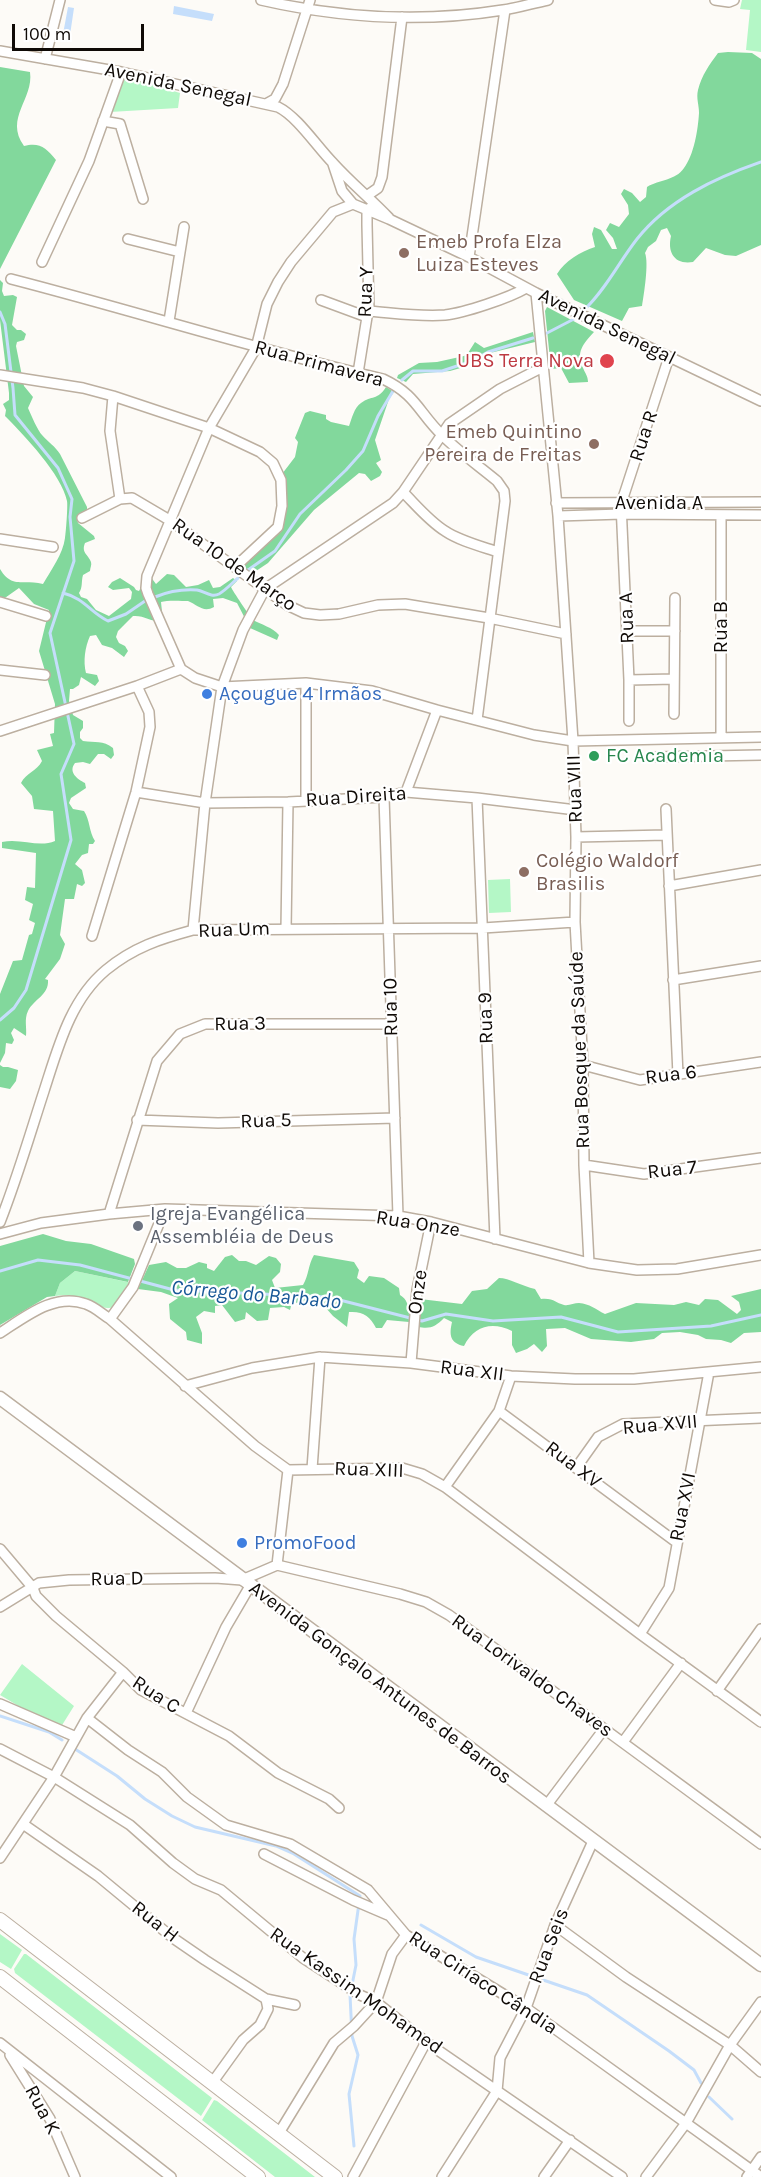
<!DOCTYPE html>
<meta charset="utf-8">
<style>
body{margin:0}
#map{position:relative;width:761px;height:2177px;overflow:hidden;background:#fdfbf7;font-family:Karla,sans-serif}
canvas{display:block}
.scale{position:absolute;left:12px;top:24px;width:132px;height:27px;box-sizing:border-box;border:3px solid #0f0a06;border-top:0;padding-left:8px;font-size:18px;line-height:21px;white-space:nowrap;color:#0f0a06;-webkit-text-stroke:4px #fff;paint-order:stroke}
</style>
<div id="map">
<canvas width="761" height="2177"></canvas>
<div class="scale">100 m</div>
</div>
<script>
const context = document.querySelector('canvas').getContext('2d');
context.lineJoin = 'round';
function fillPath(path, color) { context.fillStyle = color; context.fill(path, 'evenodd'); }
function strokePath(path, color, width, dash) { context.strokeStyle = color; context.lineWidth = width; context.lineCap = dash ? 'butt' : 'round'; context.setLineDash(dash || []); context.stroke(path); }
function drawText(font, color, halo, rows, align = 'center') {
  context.font = font + ' Karla,sans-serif'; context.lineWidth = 4.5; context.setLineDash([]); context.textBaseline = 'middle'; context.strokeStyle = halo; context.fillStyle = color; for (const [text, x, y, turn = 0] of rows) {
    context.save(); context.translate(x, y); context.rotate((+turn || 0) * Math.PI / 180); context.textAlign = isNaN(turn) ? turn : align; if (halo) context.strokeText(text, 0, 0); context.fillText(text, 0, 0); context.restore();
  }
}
const green = new Path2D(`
 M742,0H761V52L746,50L750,10L740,9Z
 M124,76L180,93L178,108L110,112Z
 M510,879L511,912L489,913L488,880Z
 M75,1271L132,1283L114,1307C103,1311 96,1303 86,1299C77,1296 65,1294 55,1296L60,1283Z
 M22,1664L74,1706L59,1730L0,1695Z
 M0,1934L22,1950L11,1969L0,1962Z
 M24,1954H26L212,2098L201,2116L15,1973L14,1969Z
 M214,2100L217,2101L315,2177H275L202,2120Z`);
const forest = new Path2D(`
 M728,52L752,53L761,59V245L736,256L725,255L706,248L693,262C675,265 667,253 671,236L667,228L661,230L656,241L648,247L645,253C649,263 644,294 642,306L629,308L622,321L574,300L557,274C565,261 580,252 595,247L592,234L594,227L601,230L612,249H617L613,238L606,230L610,223L619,227L629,214L628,205L621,194L624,189L632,193L640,202L646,197L647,187C660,179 675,181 684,168C694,155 698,130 699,113C699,105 696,98 698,90C702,75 709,65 718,53Z
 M0,67L30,72C34,99 4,118 24,146C40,142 46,148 56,160L0,269Z
 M0,280L3,283L2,291L4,296L13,295L17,297L12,325L17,330H21L26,334L24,340L17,342L16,346L24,386L33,397L28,408C31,415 38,431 42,435C48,442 55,446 60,454L87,507V511L82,512L77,519L78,523L94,536L95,539L85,543C81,553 88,554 91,562C92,565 90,568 90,571L83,575C81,582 83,587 79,593L81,597L87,599L96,610L109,616L131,599L132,592L129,588L113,590L108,587L112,582L120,578L134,587L136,590L139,591L147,576H150L156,584L167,574L174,575L186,587L198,585L209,580L213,588L220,587L233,578L237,581L231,587C232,590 251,618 253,620C262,625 272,627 279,635L277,640L250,628L237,603L223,598L213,599L214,607C203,613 198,605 188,601C182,601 167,600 161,602L163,621C152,623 145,615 133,616L118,631L116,637L119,643L125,646L128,651L124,657L112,648L102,645L96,635L90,636C85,647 83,661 86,673L97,675L99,681L95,686L81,677L79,685L73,689H70L69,701L73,715L83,721V728L80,732V738L83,741C95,743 103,740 113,748L114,755L111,759L104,754H98L90,764L83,762L75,763C68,772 77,779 85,783L86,788L71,798L69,803L73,809L84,811C90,820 89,832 95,841L93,844H89L88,853L82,855L75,864L82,870L85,883L82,886L77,884L74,899H65L60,935L65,944L60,959L45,979L48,980C49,995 34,999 28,1011C24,1019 27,1028 26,1036L14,1028L11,1033L14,1040L12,1044L6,1043L5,1053L0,1063V994L13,961L22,960L29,935L32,934L35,923L29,920L33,904L25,900L27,887L35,888L36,853L2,848V842C21,838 39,848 55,841L53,811L34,809L32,796L21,783C26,773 37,771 42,761L37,750L53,746L50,734L54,733L55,704L39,651L49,610L34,604L19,588L2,600L0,599V569C12,589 23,579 43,584C51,570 63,554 65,538C66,532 68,506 67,501C62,475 24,435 5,416L6,410L3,404L9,400V393L0,320Z
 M547,307L594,332C584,343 575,352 583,368C585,373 588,376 588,382L569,383L561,368L551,369L545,311Z
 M533,332L535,342L490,353L471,365L450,371L413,374L406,382L397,378L398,375L419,363L437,362L464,356L468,353L475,342L484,348Z
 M386,387L394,392L389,399L375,440L381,460L376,463L382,472L380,476L371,481L365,474L359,473L314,510L268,563L250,575L241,567C251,555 277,532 283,521C291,507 285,488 282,474L295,457L298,442L295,438L305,413L310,411L326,415V419L331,422L349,426C352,418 354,408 361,403C372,395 377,401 386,387Z
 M0,1065L3,1067H8L18,1070L16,1081L10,1089L0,1087Z
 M43,1234L66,1241L91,1244L134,1259L135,1264L128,1282L75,1271L60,1283L55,1296L47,1297L0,1325V1246Z
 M232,1255L239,1261H246L256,1265L269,1256L276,1258L281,1264L280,1272L272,1280L275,1288L303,1285C309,1275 308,1265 314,1255L354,1262L359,1270L357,1278L364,1283L369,1276L384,1278L399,1288L400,1295C410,1301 409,1312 409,1322L387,1320L382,1328H376C370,1316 363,1311 349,1312L347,1327L333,1316L325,1307L292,1302L290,1310L284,1307L270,1308L268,1320L257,1321L246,1312L245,1319L235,1322L222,1305L215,1306V1313L204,1311L196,1317L202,1333V1344L187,1340L186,1332L170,1319L169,1304L178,1298L161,1292L138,1289L149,1265L166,1262L177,1268H186L199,1262L207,1264V1268L214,1271L225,1257Z
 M499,1278C509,1278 522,1286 535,1289L541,1299C555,1298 555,1303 564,1305C569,1306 574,1303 579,1303C590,1304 595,1309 605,1314L636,1303L674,1305L686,1302L699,1305L705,1299L718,1300L737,1314L741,1310L739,1302L731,1296L761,1289V1332L744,1333L731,1343L721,1340L706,1339L698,1335L680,1332L662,1333L654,1339L631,1342L591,1339L565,1328L546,1329L547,1346L542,1352L534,1344L527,1349L516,1353L512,1345V1331C492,1321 474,1326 464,1346C450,1343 449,1335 452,1322L444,1318C435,1327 431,1329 418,1327L420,1299L462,1304L472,1291L487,1289Z`);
const water = new Path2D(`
 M174,6L214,14L212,21L173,14Z
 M68,7L74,8L70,35L63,34Z`);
const stream = new Path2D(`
 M585,309C606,289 619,262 637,239C668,200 715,178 761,162
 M0,312L5,324L13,388L15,415L58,468L72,499L70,517L74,561L50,633L74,744L61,774L71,840L26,990L14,1008L0,1020
 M547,333L574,319
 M402,380L413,371H442L472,361L488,352L533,338
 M248,570L275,551L300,514L346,470L363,451L378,416L393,391
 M63,593C84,598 91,613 108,621L126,614L145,601
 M155,597C167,592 183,589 197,590C204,591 211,598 219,594C226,590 232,583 238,578
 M0,1271L38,1260L80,1265L174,1290L328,1297L422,1321L446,1314L493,1321L561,1317L618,1332L711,1326L761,1315
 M0,1716L49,1732L62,1740
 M75,1749L117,1776L145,1799L172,1816L195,1827L276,1846L294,1854L360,1896L354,1939L356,1965L350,1995L352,2036L358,2055L349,2094L354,2146
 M421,1925L476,1957L587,1995L669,2051L694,2070L701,2083
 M709,2097L732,2119`);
const street = new Path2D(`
 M261,0C340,18 422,23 503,10C518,8 533,3 548,0
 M715,0L729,2L734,0
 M0,51L121,72L278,107C298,117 317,147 333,163C351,183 371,199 389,218
 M45,59L60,0
 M266,104L275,99L283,84L310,0
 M103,121L120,124L143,199
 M333,164L342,191L353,204L389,219L469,257L536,293L761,401
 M368,195L378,188L382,177L402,17
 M353,204L333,212L291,262L278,282L267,304L256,348L209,428L147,576L146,588L148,594L181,669L195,678L222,687L306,683L372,691L437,710L534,735L573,741L761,737
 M128,239L180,252L169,321
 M180,252L184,227
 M469,257L505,10
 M42,262L89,161L121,72
 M11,279C135,311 258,350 383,379C417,395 418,412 443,436C459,452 479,466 497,481L504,491L505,501L477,720
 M536,293L558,516L573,741L576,837L575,922L583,1065L584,1165L589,1263
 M321,300L367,317
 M369,311C394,313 420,317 445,315C464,313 509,298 526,288
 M358,373L367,317L369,311L367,225V211L371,207
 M0,375L83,388L113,396L209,428L260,452L273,463L281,480L282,506L278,527L235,567
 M113,396L110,431L120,499
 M403,492C416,505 429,521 445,531C460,541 480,546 498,552
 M556,503L761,502
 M558,516L622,514L761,515
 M721,516V738
 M82,518L120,499L132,498L171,521L287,605L304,613L320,615L339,614L378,605L405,604L489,618L566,634
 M0,539L53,547
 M0,602L46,616
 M627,631H675
 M0,670L45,675
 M629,680L674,679
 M674,714L675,598
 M629,721V680L621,504L669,357
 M0,731L137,686L181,669
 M657,757L761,755
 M136,792L205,803L288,802L384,797L406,792L477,798L576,810
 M406,792L437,710
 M384,797L398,1216
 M477,798L495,1239
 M306,801V683
 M666,809L678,1075
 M576,837L666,835
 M669,886L761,870
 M286,929L288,802
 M193,930L205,803L222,687L243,630L265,589L393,503L403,492L449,424L500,389L543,367
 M92,936L136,792L150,727L149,712L137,686
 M673,980L761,966
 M583,1065L640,1080L761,1062
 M137,1120L218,1123L395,1118
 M584,1165L644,1174L761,1158
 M109,1214L157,1061L180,1034L205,1024H390
 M0,1222C17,1179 30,1134 44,1091C58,1048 70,1000 106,970C134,947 160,939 193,930L483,928L575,922
 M0,1234L41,1223L109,1214L165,1209L398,1216L431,1222L589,1263L637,1270L677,1269L761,1255
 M110,1319L133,1287L165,1209
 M0,1333C25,1317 55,1292 86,1304C95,1307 102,1314 110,1319L255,1446L288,1470L402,1468L422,1474L445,1487L640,1634L761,1722
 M411,1363L417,1290L431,1222
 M511,1376L499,1411L676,1542
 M185,1386L252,1368L320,1357L411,1363L511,1376L575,1379H634L761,1367
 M576,1468L598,1437L623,1424L761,1418
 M312,1469L320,1357
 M445,1487L499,1411
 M0,1549L33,1588L36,1596L56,1616L123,1672L141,1690L229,1736L278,1773L329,1799L339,1808
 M277,1565L400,1594L426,1602L449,1615L761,1844
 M277,1565L288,1470
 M0,1607L39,1583L69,1580L215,1578L242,1580L277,1565
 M640,1634L669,1588L709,1372
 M717,1691L761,1629
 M0,1704L76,1737
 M186,1713L226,1627L250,1586
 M87,1718L128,1750L162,1772L187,1797L226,1825L290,1844L368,1890L406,1935L526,2008L761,2177
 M623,1742L681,1663
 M0,1749L54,1777L130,1825L173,1863L195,1879L221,1890L303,1958L360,1995L376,2002L426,2042L622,2177
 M546,1806L604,1729
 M23,1824L98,1876L173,1938L205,1960L266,1999L295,2005
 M264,1854L353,1900L388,1915
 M0,1858L54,1777L87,1718L123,1672
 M555,1925L626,1977L730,2045L761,2072
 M0,2043L171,2177
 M10,2055L50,2119L75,2177
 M212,2083L243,2040L260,2025L268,2009L266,1999
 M279,2133L334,2043L354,2026L376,2002L392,1954L406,1935
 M353,2177L426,2042
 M442,2177L497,2091L500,2058L526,2008L555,1925L593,1841
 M544,2177L570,2140
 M646,2177L686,2123L730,2045L761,2002
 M747,2177L761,2157`);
const secondary = new Path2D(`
 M0,1398L761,1965`);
const primary = new Path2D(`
 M0,1920L335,2177
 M0,1977L258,2177`);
const markers = [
 [404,253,6,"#8d6e63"],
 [607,361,8,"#e0444e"],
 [594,444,6,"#8d6e63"],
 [207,694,6,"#3f7fe0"],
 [594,756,6,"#2e9e5b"],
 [524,872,6,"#8d6e63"],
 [138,1226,6,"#6b7280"],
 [242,1543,6,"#3f7fe0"]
];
const streetNames = [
 ["Avenida Senegal",178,85,12],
 ["Rua Y",366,292,-88],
 ["Avenida Senegal",607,327,26],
 ["Rua Primavera",319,364,15],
 ["Rua R",644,436,-72],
 ["Avenida A",659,503],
 ["Rua 10 de Março",234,565,35],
 ["Rua A",627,618,-92],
 ["Rua B",721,627,-90],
 ["Rua VIII",575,789,-92],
 ["Rua Direita",356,797,-4],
 ["Rua Um",234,930,-2],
 ["Rua 10",391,1007,-91],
 ["Rua 9",486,1018,-92],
 ["Rua 3",240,1024,-1],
 ["Rua Bosque da Saúde",580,1050,-92],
 ["Rua 6",671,1075,-7],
 ["Rua 5",266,1121,-2],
 ["Rua 7",672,1170,-6],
 ["Rua Onze",418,1224,9],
 ["Onze",418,1292,-82],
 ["Rua XII",472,1371,7],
 ["Rua XVII",660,1425,-5],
 ["Rua XV",573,1465,37],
 ["Rua XIII",369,1470,2],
 ["Rua XVI",683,1507,-79],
 ["Rua D",117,1579,-1],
 ["Rua Lorivaldo Chaves",532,1676,36],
 ["Avenida Gonçalo Antunes de Barros",380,1683,37],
 ["Rua C",156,1695,33],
 ["Rua H",155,1922,38],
 ["Rua Seis",549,1946,-69],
 ["Rua Ciríaco Cândia",483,1983,33],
 ["Rua Kassim Mohamed",356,1991,35],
 ["Rua K",42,2110,62]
];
const educationNames = [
 ["Emeb Profª Elza",416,242],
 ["Luiza Esteves",416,265],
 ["Emeb Quintino",582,432,"right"],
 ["Pereira de Freitas",582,455,"right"],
 ["Colégio Waldorf",536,861],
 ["Brasilis",536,884]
];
const healthNames = [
 ["UBS Terra Nova",594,361]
];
const shopNames = [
 ["Açougue 4 Irmãos",219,694],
 ["PromoFood",254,1543]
];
const leisureNames = [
 ["FC Academia",606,756]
];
const worshipNames = [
 ["Igreja Evangélica",150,1214],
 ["Assembléia de Deus",150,1237]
];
const waterNames = [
 ["Córrego do Barbado",256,1295,5]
];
fillPath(green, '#b4f7c6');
fillPath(forest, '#82d89c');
fillPath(water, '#c5defb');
strokePath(stream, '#c5defb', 3);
strokePath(street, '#bcafa0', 12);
strokePath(secondary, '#bcafa0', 15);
strokePath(primary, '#bcafa0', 16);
strokePath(street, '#fff', 9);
strokePath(secondary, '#fff', 12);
strokePath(primary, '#fff', 14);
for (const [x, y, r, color] of markers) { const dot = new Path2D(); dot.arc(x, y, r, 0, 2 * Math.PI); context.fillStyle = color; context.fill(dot); strokePath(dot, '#fff', 2); }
drawText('20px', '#0f0a06', '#fff', streetNames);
drawText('20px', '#785e54', '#fff', educationNames, 'left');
drawText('20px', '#be3a42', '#fff', healthNames, 'right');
drawText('20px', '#366cbe', '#fff', shopNames, 'left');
drawText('20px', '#27864d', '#fff', leisureNames, 'left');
drawText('20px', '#5b616d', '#fff', worshipNames, 'left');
drawText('italic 21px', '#185897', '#fff', waterNames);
</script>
